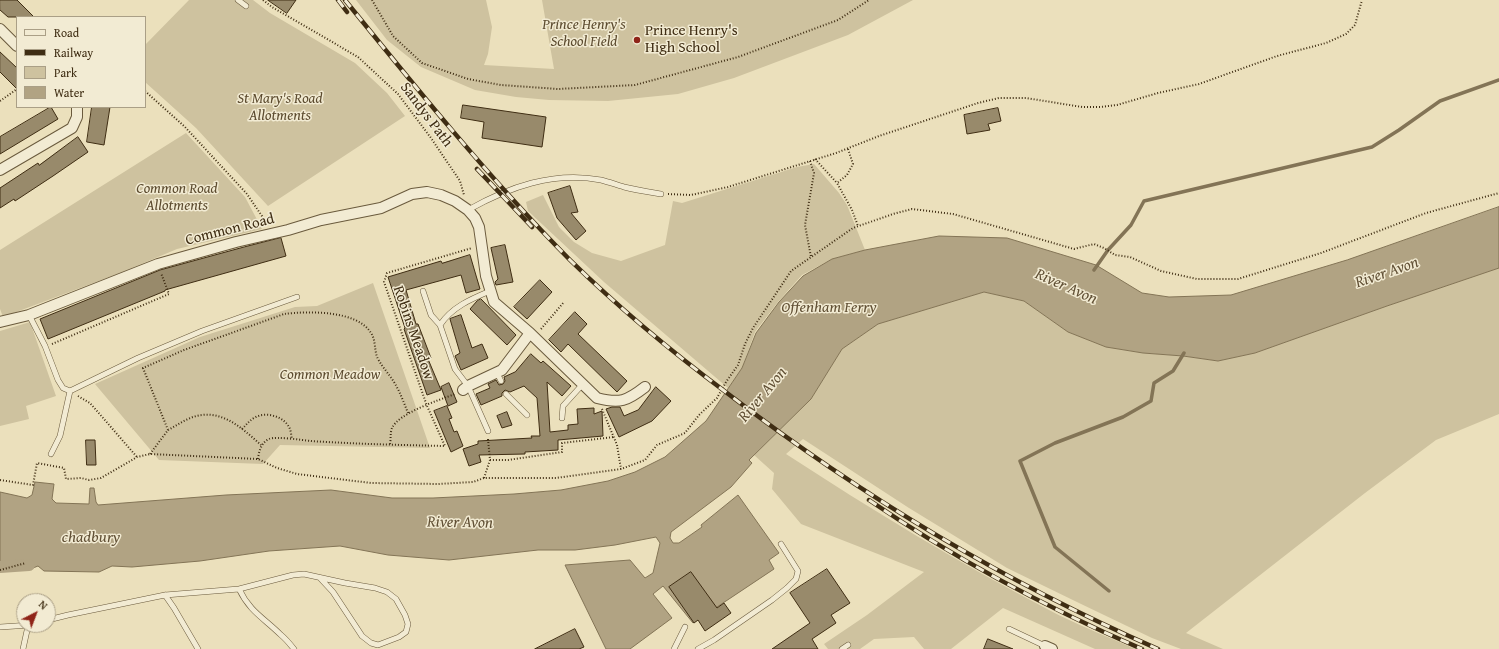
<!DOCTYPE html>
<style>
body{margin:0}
#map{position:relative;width:1499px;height:649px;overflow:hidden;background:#ebe0bc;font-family:"Gentium Book Plus",serif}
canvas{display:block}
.legend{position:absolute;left:16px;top:16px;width:130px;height:92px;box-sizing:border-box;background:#f2ebd3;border:1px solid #aa9f86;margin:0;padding:5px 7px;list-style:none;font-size:12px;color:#3f2d13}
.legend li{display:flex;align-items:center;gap:8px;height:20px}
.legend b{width:20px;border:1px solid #aa9f86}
.north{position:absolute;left:16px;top:593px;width:40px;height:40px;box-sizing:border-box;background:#f2ebd3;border:1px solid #aa9f86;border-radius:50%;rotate:42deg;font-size:11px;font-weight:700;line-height:16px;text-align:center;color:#3f2d13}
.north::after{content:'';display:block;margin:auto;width:14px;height:18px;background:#8f2418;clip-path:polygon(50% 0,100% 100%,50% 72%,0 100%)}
</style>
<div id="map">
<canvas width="1499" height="649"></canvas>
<ul class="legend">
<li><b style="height:5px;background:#f2ebd3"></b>Road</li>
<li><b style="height:5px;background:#3f2d13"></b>Railway</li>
<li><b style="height:11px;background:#cec29f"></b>Park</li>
<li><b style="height:11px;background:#b1a383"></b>Water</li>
</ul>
<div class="north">N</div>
</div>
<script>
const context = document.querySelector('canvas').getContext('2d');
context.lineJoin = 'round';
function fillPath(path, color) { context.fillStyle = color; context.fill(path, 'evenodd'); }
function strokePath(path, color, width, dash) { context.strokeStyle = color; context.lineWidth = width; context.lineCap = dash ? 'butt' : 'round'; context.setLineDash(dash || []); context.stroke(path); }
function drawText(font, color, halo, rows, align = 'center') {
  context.font = font + ' "Gentium Book Plus",serif'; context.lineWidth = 3; context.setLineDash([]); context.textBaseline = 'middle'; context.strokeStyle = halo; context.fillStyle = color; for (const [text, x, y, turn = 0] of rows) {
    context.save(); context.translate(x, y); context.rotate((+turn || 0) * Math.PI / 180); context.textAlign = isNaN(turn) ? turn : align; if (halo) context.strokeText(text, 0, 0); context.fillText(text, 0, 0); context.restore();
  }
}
const green = new Path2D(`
 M189,0H253L270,13L355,63L387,93L405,116L268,206L196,128L145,82V45Z
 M356,0H486L492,27L488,54L484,65L554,69L542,0H913L848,35L734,78L678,94L608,101L549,100L516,97L475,90L421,67L387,40Z
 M186,133L245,197L262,229L177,249L120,273L3,317L0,309V250Z
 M814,164L839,193L847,205L865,250L832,259L802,275L778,302L755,332L742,368L728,388L604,282L528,211L526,202L543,195L559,227L574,242L592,253L621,261L665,245L673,201L682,203L797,167Z
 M1499,268V414L1436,440L1365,493L1186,633L1223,649H1181L1152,638L1079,603L1007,568L909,508L803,439L786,454C872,510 959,563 1049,610C1077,625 1107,636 1135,649H1095L1003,608L951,649H924L914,637L874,639L860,649H828L824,644L867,615L924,572L801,524L772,489L774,473L754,455L811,399L842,349L878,324L984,292L1024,301L1068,332L1106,347L1143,353L1183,356L1218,361L1255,353L1387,306Z
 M373,283L430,448L280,445L263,464L159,460L95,384L200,337L295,307L317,306Z
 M30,322L56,396L26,406L29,419L0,426V331Z`);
const water = new Path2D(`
 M1499,207V268L1387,306L1255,353L1218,361L1183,356L1143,353L1106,347L1068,332L1024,301L984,292L878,324L842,349L811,399L749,460L752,463L731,487L671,532L670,538L673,543H679L702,527L701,525L738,495L779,553L769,560L774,569L693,623L663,586L653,594L672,618L630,649H606L565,565L630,560L645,578L653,573L660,543L656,537L615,545L575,550H538L449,560L388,555L340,546L269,551L200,561L132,567L112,566L99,572L44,571L38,566L33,568L24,561L0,567V492L27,498L32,495L35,482L54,484L52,499L56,503L89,504L90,488H94L96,502L98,505L226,495L331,490L392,498H433L514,494L561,490L608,481L635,472L665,457L706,421L742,368L756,333L779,302L803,276L832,259L865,250L939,236L1007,238L1096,265L1142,293L1169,297L1231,295L1347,260Z`);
const stream = new Path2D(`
 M1094,270L1108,250L1131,225L1144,201L1372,147L1399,130L1440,101L1499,80
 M1109,591L1055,547L1020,461L1055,443L1123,417L1151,401L1154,383L1173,371L1184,353`);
const canal = new Path2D(`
 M0,567L29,565`);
const building = new Path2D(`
 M0,0H17L34,17H8L0,10Z
 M268,0H296L287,13Z
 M0,52L17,68V89L0,72Z
 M463,105L546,117L542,147L482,138L484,122L461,118Z
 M51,107L58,119L0,154V137Z
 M92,107H110L104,145L87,142Z
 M998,108L1001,121L988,124L990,130L967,134L964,115Z
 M78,137L88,152L53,176L15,201L14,199L0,208V188L38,163L39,165Z
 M570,186L578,212L571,213L586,231L576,240L557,218L548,193Z
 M281,238L286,256L165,290V291L48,339L40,319L160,270L244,247Z
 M505,245L513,282L496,285L495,282L498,279L491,248Z
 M470,255L480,289L466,293L461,275L406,290L416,324H418L431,358L428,359L441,390L427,395L404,329L405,328L388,277L441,261L442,263Z
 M540,280L552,292L527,319L514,307Z
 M481,299L516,335L507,345L470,309L477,301Z
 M575,312L587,324L578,334L627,381L617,392L568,344L561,352L549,340Z
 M461,315L472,348L482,344L488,358L461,370L455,356L460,353L450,319Z
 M531,354L541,363L543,361L571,386L562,396L547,382L550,432L568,430V425L578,424L577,409L594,408V414L602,411L603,436L558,440V450L525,452V454L479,455L481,462L469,466L463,449L478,444V441L532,438L531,436H540L537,398L524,386L510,392L505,390L502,393V396L481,405L476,394L490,388L488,384L496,380L499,385L503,384L505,381L504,377L515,372Z
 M449,383L457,402L448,406L441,387Z
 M656,387L671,401L652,421L619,437L606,409L612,407H620L624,416L638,410Z
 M447,406L452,418L449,419L454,432L457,431L463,446L451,452L434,411Z
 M507,412L512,425L502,428L497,416Z
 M86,440H95L96,465H87Z
 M827,569L850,603L831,615L836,623L812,639L818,649H772L810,623L790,593Z
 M691,572L717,608L724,603L731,613L705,631L698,620L694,623L669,587Z
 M575,629L584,647L579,649H535Z
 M988,639L1013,649H984Z`);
const path = new Path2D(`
 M263,0L272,7L358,57L398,94L431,138L460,181L464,195
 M372,0L393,36L422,63L468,79L501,85L558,89L635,85L738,57L838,20L869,0
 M145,91L185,127L247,194L266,222L268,223
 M0,101L17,89
 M848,149L853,164L847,175L837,183L852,210L858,226
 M815,159L837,183
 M810,161L814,173L805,225L811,257
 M668,194L691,195L728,187L836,153L879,136L978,103L999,98H1026L1082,107H1100L1117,105L1158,93L1199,84L1277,56L1326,43L1346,34L1355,25L1362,0
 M541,329L564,302
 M52,344L169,294L161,273
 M78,396L90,403L137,457
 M602,409L617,445L621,469
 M242,429C246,425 249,421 254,418C265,411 283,416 289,427C291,430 291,435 292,439
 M168,430C179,424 190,416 202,415C226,412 245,431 261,445
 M488,439L490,460H508L562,452V443L614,437
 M390,444C391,440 390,433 392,428C399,413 439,400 455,394
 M150,454L168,430L143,368L184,350L284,314C308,311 357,310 371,333C376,340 374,351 378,359C383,368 389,374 394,382C400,392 404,403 408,413
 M258,459C259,451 261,443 269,439C276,436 302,440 311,441C356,444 401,445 445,446L427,406L384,282L387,273L472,248
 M484,478L490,460
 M0,480L33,485L37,463L64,468L66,479L81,478L89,480L101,478L137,457L150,454L258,459L277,468L297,474L371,483L438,484L473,482L484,478H556L621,469L645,460L657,445L685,433L699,415L717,398L726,382L738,365L745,344L753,328L791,271L853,228L893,214L912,209L953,214L1074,249L1094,244L1104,248L1115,255L1130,257L1161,271L1197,279H1238L1321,253L1426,213L1499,193
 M0,570L26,563`);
const service = new Path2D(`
 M238,0L246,6
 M468,210C509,187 553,171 601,180C609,182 617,185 624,187C636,190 649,192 661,194
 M423,291L431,315L440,325
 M29,315L45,346L58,380L63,388L70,391L138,358L202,331L297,297
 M497,373L501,381
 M506,394L527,415
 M562,418L563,406L582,385
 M488,431L468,386L455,369L440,325C452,307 471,299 490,291
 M51,454L60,436L70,391
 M239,589C250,612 264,618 281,635C286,639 290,644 294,649
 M165,595L174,608L198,649
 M48,620L68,615L165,595L239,589L293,575L304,574L345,583L375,588L387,592L396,599L405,615L408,624L406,632L399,637L378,645L371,643L362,636L333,592L320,578
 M0,627L31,625
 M1009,629L1045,646
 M23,649L28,626
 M674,649L685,627
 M698,649L714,640L772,600L787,588L796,579L798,571L781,544
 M842,649L848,645`);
const minor = new Path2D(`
 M0,29L17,46
 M0,170L72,128L77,117V107
 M0,322L29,315L158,264L236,242L288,230L321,220L381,208L412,194L427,192L441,195L455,201L468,210L475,218L479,227L486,276L494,302L530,333L502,370L468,386L463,390
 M530,333L597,398C620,404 627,401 645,387
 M1045,646L1052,649`);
const rail = new Path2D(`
 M338,0L347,12
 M345,0C417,89 489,178 570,260C619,308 672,352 727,393C860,495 1005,582 1158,649
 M477,169L532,227
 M869,500C954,558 1047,608 1142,649`);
const markers = [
 [637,40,4,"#8f2418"]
];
const parkNames = [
 ["Prince Henry's",584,25],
 ["School Field",584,42],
 ["St Mary's Road",280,99],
 ["Allotments",280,116],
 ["Common Road",177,189],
 ["Allotments",177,206],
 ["Common Meadow",330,375]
];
const poiNames = [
 ["Prince Henry's",645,31],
 ["High School",645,48]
];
const streetNames = [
 ["Sandys Path",426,115,53],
 ["Common Road",230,230,-14],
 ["Robins Meadow",413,333,71]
];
const waterNames = [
 ["River Avon",1387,273,-19],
 ["River Avon",1066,287,24],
 ["Offenham Ferry",829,308],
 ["River Avon",763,395,-50],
 ["River Avon",460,523,1],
 ["chadbury",91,538]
];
fillPath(green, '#cec29f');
fillPath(water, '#b1a383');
strokePath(water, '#837456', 1);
strokePath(stream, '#837456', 3.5);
strokePath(canal, '#b1a383', 12);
fillPath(building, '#988a6b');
strokePath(building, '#3f2d13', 1);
strokePath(service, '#6a5a3d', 6);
strokePath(minor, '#6a5a3d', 12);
strokePath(path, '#3f2d13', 2, [1, 2]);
strokePath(service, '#f2ebd3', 5);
strokePath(minor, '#f2ebd3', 10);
strokePath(rail, '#3f2d13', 4.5);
strokePath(rail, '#f2ebd3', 3, [9]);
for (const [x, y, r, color] of markers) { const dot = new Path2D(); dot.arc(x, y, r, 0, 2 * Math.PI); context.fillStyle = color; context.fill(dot); strokePath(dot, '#f2ebd3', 1.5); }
drawText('italic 15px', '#5c4b2f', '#f2ebd3', parkNames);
drawText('15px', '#3f2d13', '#f2ebd3', poiNames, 'left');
drawText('15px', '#3f2d13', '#f2ebd3', streetNames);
drawText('italic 16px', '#615035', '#f2ebd3', waterNames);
</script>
